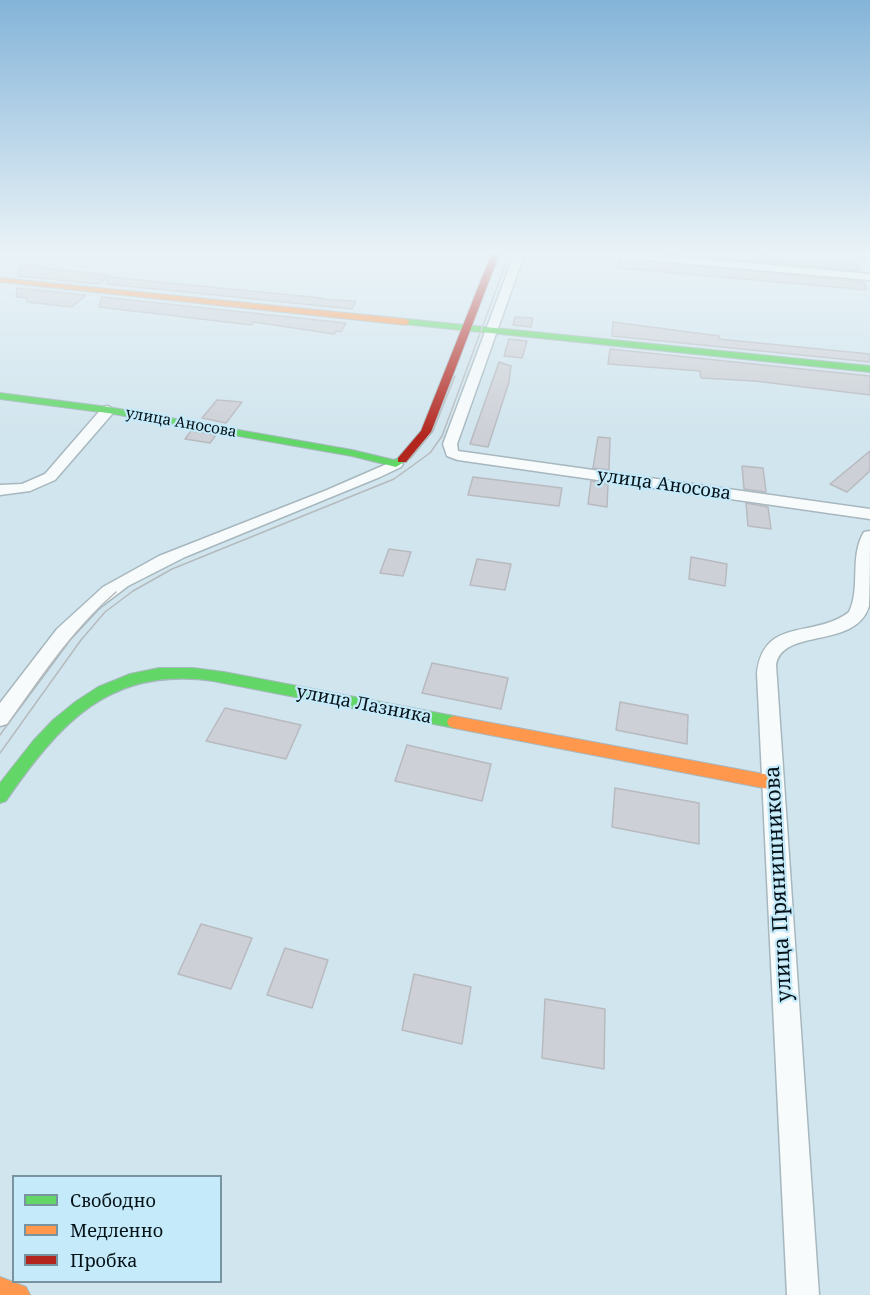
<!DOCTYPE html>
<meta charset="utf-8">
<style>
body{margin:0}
#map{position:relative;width:870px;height:1295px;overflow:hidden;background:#d1e5ee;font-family:"Noto Serif",serif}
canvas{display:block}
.legend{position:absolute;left:12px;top:1175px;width:210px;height:108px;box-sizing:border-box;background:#c5eafa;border:2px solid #7894a0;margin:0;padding:8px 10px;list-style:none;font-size:18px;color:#051218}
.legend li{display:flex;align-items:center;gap:12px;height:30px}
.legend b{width:30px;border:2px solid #7894a0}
</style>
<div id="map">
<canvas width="870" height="1295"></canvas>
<ul class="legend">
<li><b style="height:8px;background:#63d668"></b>Свободно</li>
<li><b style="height:8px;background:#ff974d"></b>Медленно</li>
<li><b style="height:8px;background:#b3261e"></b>Пробка</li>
</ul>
</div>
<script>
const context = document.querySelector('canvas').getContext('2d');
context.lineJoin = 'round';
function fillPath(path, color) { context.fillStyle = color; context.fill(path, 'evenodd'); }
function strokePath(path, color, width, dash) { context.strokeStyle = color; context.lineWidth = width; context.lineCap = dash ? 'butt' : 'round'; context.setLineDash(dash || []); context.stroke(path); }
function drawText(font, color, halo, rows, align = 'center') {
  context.font = font + ' "Noto Serif",serif'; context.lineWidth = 4.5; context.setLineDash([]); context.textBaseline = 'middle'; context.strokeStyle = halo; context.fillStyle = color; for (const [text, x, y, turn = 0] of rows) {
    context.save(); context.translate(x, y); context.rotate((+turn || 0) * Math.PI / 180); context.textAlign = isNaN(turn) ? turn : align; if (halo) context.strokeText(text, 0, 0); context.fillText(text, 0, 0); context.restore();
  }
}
const building = new Path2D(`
 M684,255H760L815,260L814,258L857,262L860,271Z
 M620,258L864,282L867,290L619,268Z
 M36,264L37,267L109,275L99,284L18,276L19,266Z
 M109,277L322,298L321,299L356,301L352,309L106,284Z
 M17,288L86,295L72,307L61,306L27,302V298L16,297Z
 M102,297L346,323L341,332L336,331L334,334L254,322L251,325L99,307Z
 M515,317L533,318L531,327L513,325Z
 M613,322L719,336V339L870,354V362L612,336Z
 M509,339L527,341L522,358L504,356Z
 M610,349L870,376V395L755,381L701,378L700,371L608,364Z
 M499,362L511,366L509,382L488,447L470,444Z
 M217,400L242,402L226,423L202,418Z
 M191,431L199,432L216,435L210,443L185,439Z
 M598,437L610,438L609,470L593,468Z
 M870,451V471L847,492L830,484Z
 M742,466L763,468L766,492L744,489Z
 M473,477L562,488L559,506L468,495Z
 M591,481L608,484L607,507L588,504Z
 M746,503L768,507L771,529L748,526Z
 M389,549L411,552L403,576L380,573Z
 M691,557L727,564L725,586L689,579Z
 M477,559L511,564L505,590L470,585Z
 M432,663L508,678L501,709L422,693Z
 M620,702L688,715L687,744L616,730Z
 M225,708L301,725L286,759L206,741Z
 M407,745L491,764L482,801L395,781Z
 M615,788L699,803V844L612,827Z
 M201,924L252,938L231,989L178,974Z
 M285,948L328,960L312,1008L267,995Z
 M414,974L471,987L462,1044L402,1030Z
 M545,999L605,1009L604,1069L542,1058Z`);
const street = new Path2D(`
 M514,255H524L457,444L458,451L870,509V519L458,460L447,456L443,444Z
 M619,255H658L870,274V280L624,258Z
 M108,406L114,410L113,413L55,480L30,491L0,495V485L22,484L45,474L103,407Z
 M396,460L403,464L401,467L380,477L185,557L128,586L99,608L70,639L7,724L0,726V703L57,629L103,587L159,556L327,490Z
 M870,531C870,551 870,589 869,606C856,650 782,627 776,665L819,1295H787L757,673C764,616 814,639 849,612C861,587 849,557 864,532Z`);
const fast = new Path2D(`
 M406,319L870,366V372L403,324L402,322Z
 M0,393L108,407L352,450L394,460L402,457L407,460L396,467L352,456L108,413L0,399Z
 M159,668H193L224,672L454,716L459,718L461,722L459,726L454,728L213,681C110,666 60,723 6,801L0,803V783L33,741L53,720L75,702L98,687L130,674Z`);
const slow = new Path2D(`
 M0,278L406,319L410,322L406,325L0,282Z
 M454,716L774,776L780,778L782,783L780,788L774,790L454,728L449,726L447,722L449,718Z
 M0,1277L26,1287L30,1295H0Z`);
const jam = new Path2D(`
 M491,255H499L431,432L406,462H398V458L421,431Z`);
const tram = new Path2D(`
 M410,459L433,431L455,376
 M0,735C36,685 69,633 116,592
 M0,753L81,640L105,612L133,591L172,569L394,479L430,453L442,436L509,255`);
const farStreetnames = [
 ["улица Аносова",181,423,10]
];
const streetNames = [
 ["улица Аносова",664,485,8],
 ["улица Лазника",364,705,11]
];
const nearStreetnames = [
 ["улица Прянишникова",779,884,-93]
];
fillPath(building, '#cdd0d6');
strokePath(building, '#b8bac0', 1.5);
strokePath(street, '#a7b7be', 3);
strokePath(fast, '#a7b7be', 2);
strokePath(slow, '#a7b7be', 2);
strokePath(jam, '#a7b7be', 2);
fillPath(street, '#f8fbfc');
fillPath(fast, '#63d668');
fillPath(slow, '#ff974d');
fillPath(jam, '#b3261e');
strokePath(tram, '#b5babc', 1.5);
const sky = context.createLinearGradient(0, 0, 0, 436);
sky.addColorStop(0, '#84b4d9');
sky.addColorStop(0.58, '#eaf3f7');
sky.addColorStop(1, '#eaf3f700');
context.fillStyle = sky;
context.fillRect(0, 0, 870, 436);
drawText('15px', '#051218', '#c5eafa', farStreetnames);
drawText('18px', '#051218', '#c5eafa', streetNames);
drawText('21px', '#051218', '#c5eafa', nearStreetnames);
</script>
